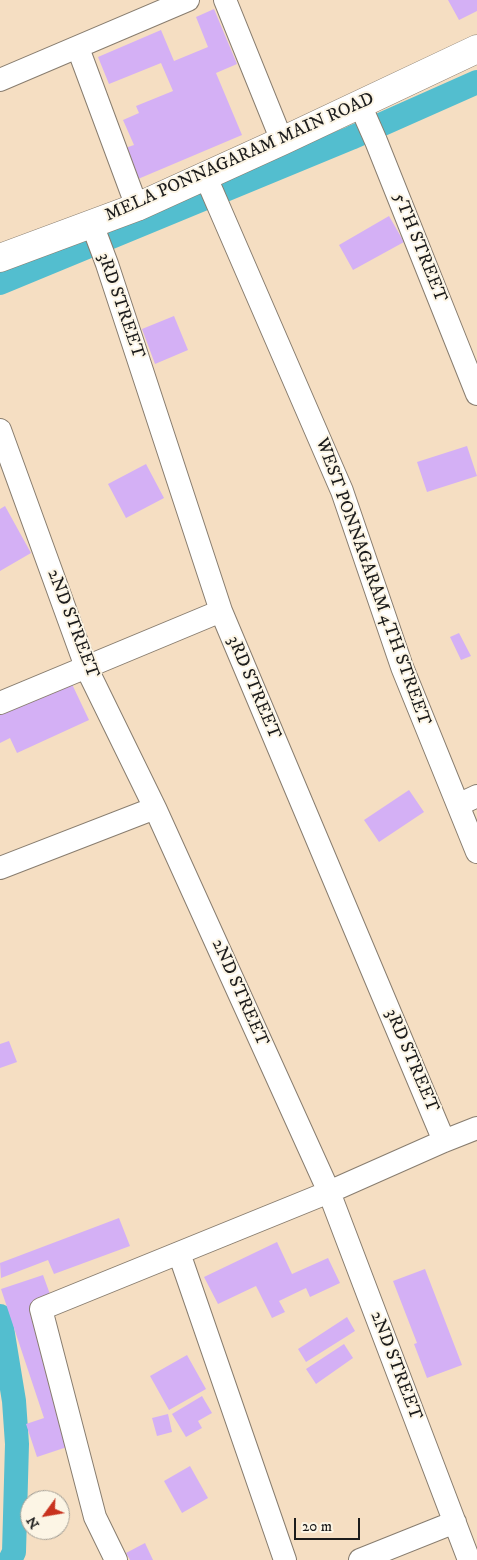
<!DOCTYPE html>
<style>
body{margin:0}
#map{position:relative;width:477px;height:1560px;overflow:hidden;background:#f5dec2;font-family:"IM FELL DW Pica",serif}
canvas{display:block}
.north{position:absolute;left:20px;top:1490px;width:50px;height:50px;box-sizing:border-box;background:#fcf5e5;border:1px solid #a29e95;border-radius:50%;rotate:238deg;font-size:14px;font-weight:700;line-height:20px;text-align:center;color:#1c1c1c}
.north::after{content:'';display:block;margin:auto;width:18px;height:22px;background:#c8321e;clip-path:polygon(50% 0,100% 100%,50% 72%,0 100%)}
.scale{position:absolute;left:294px;top:1518px;width:66px;height:22px;box-sizing:border-box;border:2px solid #1c1c1c;border-top:0;padding-left:6px;font-size:15px;line-height:18px;white-space:nowrap;color:#1c1c1c;-webkit-text-stroke:4px #fcf5e5;paint-order:stroke}
</style>
<div id="map">
<canvas width="477" height="1560"></canvas>
<div class="north">N</div>
<div class="scale">20 m</div>
</div>
<script>
const context = document.querySelector('canvas').getContext('2d');
context.lineJoin = 'round';
function strokePath(path, color, width, dash) { context.strokeStyle = color; context.lineWidth = width; context.lineCap = dash ? 'butt' : 'round'; context.setLineDash(dash || []); context.stroke(path); }
function fillPath(path, color) { context.fillStyle = color; context.fill(path, 'evenodd'); }
function drawText(font, color, halo, rows, align = 'center') {
  context.font = font + ' "IM FELL DW Pica",serif'; context.lineWidth = 4; context.setLineDash([]); context.textBaseline = 'middle'; context.strokeStyle = halo; context.fillStyle = color; for (const [text, x, y, turn = 0] of rows) {
    context.save(); context.translate(x, y); context.rotate((+turn || 0) * Math.PI / 180); context.textAlign = isNaN(turn) ? turn : align; if (halo) context.strokeText(text, 0, 0); context.fillText(text, 0, 0); context.restore();
  }
}
const canal = new Path2D(`
 M0,283L351,138L477,82
 M0,1316L14,1401L17,1444L14,1552L10,1560`);
const building = new Path2D(`
 M448,0H477V11L459,20Z
 M214,9L237,64L216,73L242,135L138,179L125,148L134,145L123,120L139,113L136,106L173,91L161,63L109,84L98,57L161,30L174,61L208,47L196,17Z
 M389,216L404,242L353,270L339,245Z
 M174,316L188,350L155,364L142,329Z
 M467,446L477,476L427,492L417,462Z
 M146,464L164,498L126,518L108,484Z
 M5,506L31,553L0,571V509Z
 M459,633L471,656L461,660L450,637Z
 M71,682L89,720L17,753L10,738L0,743V715Z
 M409,790L424,812L379,842L364,820Z
 M9,1041L17,1062L0,1068V1044Z
 M119,1218L130,1246L54,1274L48,1260L1,1278L0,1263Z
 M277,1242L292,1274L328,1258L340,1283L310,1297L306,1288L279,1301L285,1312L272,1318L256,1286L218,1304L204,1277Z
 M425,1269L462,1365L427,1378L414,1344L417,1343L393,1281Z
 M43,1275L51,1297L70,1446L37,1457L26,1424L44,1418L1,1289Z
 M347,1317L355,1331L306,1362L298,1349Z
 M344,1344L353,1358L316,1384L306,1369Z
 M187,1355L206,1389L169,1410L150,1376Z
 M202,1396L212,1413L198,1421L202,1428L186,1437L172,1414Z
 M168,1414L172,1432L157,1436L152,1418Z
 M190,1466L208,1498L182,1513L164,1481Z
 M145,1543L153,1560H130L126,1553Z`);
const minor = new Path2D(`
 M225,0L282,141
 M78,48L137,207
 M0,80L188,0
 M357,105L365,116L376,141L477,394
 M205,175L342,491L402,667L477,852
 M92,224L107,264L221,611L444,1141
 M0,430L86,667L155,808L329,1192L469,1560
 M0,703L221,611
 M458,805L477,796
 M0,868L155,808
 M179,1253L285,1560
 M116,1560L95,1517L41,1309L329,1192L444,1141L477,1128
 M360,1560L455,1522`);
const tertiary = new Path2D(`
 M0,258L137,207L282,141L477,49`);
const streetNames = [
 ["MELA PONNAGARAM MAIN ROAD",240,158,-24],
 ["5TH STREET",419,248,68],
 ["3RD STREET",120,306,71],
 ["WEST PONNAGARAM 4TH STREET",372,582,70],
 ["2ND STREET",72,624,69],
 ["3RD STREET",253,688,67],
 ["2ND STREET",239,993,66],
 ["3RD STREET",411,1061,67],
 ["2ND STREET",395,1366,69]
];
strokePath(canal, '#53becf', 24);
fillPath(building, '#d4b0f5');
strokePath(minor, '#887d6f', 24);
strokePath(tertiary, '#887d6f', 29);
strokePath(minor, '#fff', 22);
strokePath(tertiary, '#fff', 28);
drawText('18px', '#1c1c1c', '#fcf5e5', streetNames);
</script>
